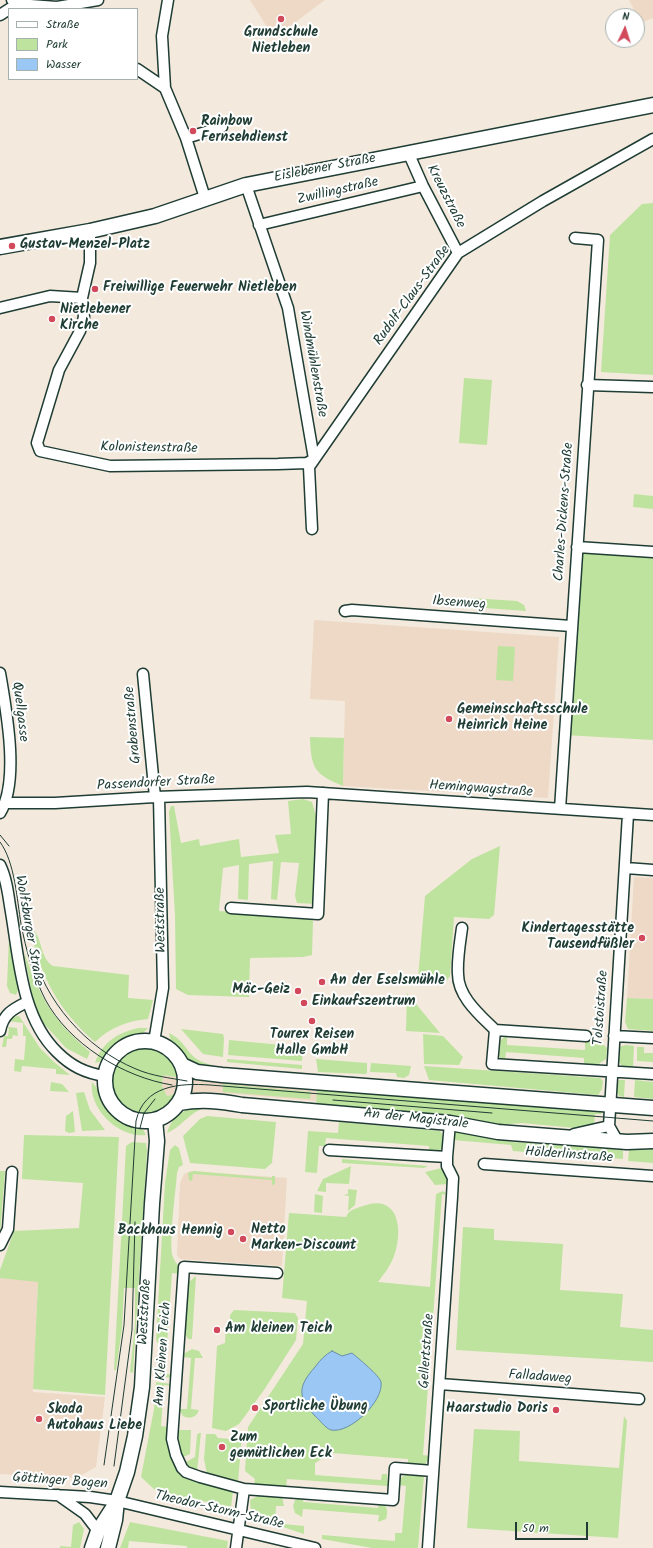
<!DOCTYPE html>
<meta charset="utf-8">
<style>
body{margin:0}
#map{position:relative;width:653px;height:1548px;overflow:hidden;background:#f4e9dd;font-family:Kalam,sans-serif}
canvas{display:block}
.legend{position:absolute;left:8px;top:8px;width:130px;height:72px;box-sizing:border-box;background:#fff;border:1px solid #a5b1ae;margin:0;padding:5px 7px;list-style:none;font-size:12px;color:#1f3d34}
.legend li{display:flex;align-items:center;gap:8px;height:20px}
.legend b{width:20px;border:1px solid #a5b1ae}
.north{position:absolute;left:605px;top:8px;width:40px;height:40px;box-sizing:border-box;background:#fff;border:1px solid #a5b1ae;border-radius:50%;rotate:4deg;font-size:11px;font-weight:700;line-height:16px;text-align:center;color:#1f3d34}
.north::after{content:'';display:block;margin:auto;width:14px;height:18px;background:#d1495b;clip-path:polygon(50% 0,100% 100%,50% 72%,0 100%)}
.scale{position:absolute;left:515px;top:1522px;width:73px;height:18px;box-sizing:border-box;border:2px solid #1f3d34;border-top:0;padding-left:5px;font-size:12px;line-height:14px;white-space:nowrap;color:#1f3d34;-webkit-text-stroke:3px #fff;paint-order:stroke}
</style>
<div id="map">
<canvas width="653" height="1548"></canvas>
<ul class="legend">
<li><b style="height:5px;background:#fff"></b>Straße</li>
<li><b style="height:11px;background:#bee39e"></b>Park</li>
<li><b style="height:11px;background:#9bc7f5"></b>Wasser</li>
</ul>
<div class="north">N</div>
<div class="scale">50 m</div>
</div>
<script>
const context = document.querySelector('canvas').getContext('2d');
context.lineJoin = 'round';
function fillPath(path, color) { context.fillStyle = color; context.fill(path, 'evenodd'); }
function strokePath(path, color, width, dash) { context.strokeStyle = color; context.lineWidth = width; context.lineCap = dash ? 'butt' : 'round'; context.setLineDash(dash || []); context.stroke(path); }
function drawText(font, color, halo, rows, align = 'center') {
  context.font = font + ' Kalam,sans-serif'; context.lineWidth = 4; context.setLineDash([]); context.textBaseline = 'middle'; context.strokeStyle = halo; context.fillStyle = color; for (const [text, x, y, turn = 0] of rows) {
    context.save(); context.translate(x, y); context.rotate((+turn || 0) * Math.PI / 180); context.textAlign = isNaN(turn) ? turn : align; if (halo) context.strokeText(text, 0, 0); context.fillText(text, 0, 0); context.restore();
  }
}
const built = new Path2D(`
 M250,0H325L274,38Z
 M629,0H653V18L641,23Z
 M314,620L559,637L548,798L343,786L345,701L310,699Z
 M634,877L653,878V999L627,998Z
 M163,1075L181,1078L179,1093L167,1096L162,1086Z
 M189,1079L317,1091L316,1101L212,1092L188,1093Z
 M191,1171L287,1178L282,1266L180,1259L177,1255L180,1183L184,1174Z
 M0,1278L38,1281L33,1392L105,1397L96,1467L76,1478L0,1474Z`);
const green = new Path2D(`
 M653,203V375L601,372L610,235L642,204Z
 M464,378L492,380L487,445L459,443Z
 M634,494L653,496V509L633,507Z
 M577,547L653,552V740L564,735Z
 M471,598L517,601L524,605L526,611L470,607Z
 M498,646L515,647L513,681L496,680Z
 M310,737L344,738L343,786C314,774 311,768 310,737Z
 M303,799L312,802L316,816L315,904L297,903L295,896L299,863L281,862L277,900L271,899L273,861L249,864L248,900L238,899L239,865L223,868L219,911L312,918L313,922L312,955L303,957L250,958L249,997L188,995L176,989L175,915L169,812L171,806H174L181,843L199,839L200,846L239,839L241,857L279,853L275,835L291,834L288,801Z
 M500,846L494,915L489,919L454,917L450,976L445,983H425L418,978L425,896L472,859Z
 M30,929H33C43,940 40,958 53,966L129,975L128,998L153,1000L148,1019C127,1021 111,1027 95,1042C58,1010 41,977 30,929Z
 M9,936H11L20,985L16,995L10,993L7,986Z
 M24,952C42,1001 51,1018 90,1052L87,1059L66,1048L46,1026L41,1023L33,1001Z
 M407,993L440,1033L406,1031Z
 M627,998L653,999V1031L628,1029L625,1022Z
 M19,1016L40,1048L54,1062L70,1075L56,1074V1069L22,1066L21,1072L14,1071L15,1059L24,1060L26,1036H23V1023L8,1021L13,1017Z
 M7,1027L17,1028L18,1036L13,1035L12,1039H7L6,1047H2L4,1036H8L9,1029Z
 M139,1028H148L142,1034L116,1048L103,1061L95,1063C102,1042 119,1032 139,1028Z
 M181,1029L223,1034L224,1038L223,1057L203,1054Z
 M169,1033C190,1043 185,1060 213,1065L214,1071L189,1064L171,1043Z
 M423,1034L443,1036L463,1057L459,1065L424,1064Z
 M507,1036V1045L585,1050V1042C594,1042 601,1041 607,1048L606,1059L597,1065H584V1058L506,1052L505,1060L500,1058C497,1049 497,1040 507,1036Z
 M229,1040L303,1047L302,1061L228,1055Z
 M142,1045C162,1045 179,1057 181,1078L163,1075L162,1086L167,1096L179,1093C157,1138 92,1110 113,1065C119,1053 130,1047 142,1045Z
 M626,1045L634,1046L633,1069L624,1068C618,1062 615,1056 619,1047Z
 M637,1047H644V1053H653V1062L637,1061Z
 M227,1059L302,1065V1069L227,1062Z
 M316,1059L367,1063V1073L365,1074L318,1072Z
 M371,1063L411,1066L409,1075L404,1078L397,1077L396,1073L370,1072Z
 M424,1066L600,1078L603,1081L602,1089L598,1095L429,1080Z
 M619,1080H625L624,1097L619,1096C615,1090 615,1085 619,1080Z
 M635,1080L653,1082V1099L634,1097Z
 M51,1082L62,1084L69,1092L50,1091Z
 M92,1082C102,1093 107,1108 119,1117C129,1125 141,1122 146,1135C120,1139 88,1109 92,1082Z
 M223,1084L311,1092L310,1099L223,1092Z
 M317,1085L598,1109L602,1114H595L594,1124L582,1128H575L522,1123L499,1125L316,1106Z
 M84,1092L90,1110L105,1130L82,1131L76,1093Z
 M195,1106L206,1108C190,1111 182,1127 167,1133C170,1119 182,1111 195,1106Z
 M73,1111L75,1132L69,1133L65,1131L66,1116Z
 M207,1116L276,1122L272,1163L265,1169L190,1163L183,1136L200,1119Z
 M339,1122L440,1131C448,1141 444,1154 429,1153V1146L326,1138L325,1146H319L317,1173L305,1172L308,1131L338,1133Z
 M456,1132L512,1142L623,1150V1159L513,1151L511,1145L453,1140L454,1135Z
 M24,1135L119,1137L105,1395L33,1389L38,1282L0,1278V1270L14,1231L79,1228L83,1183L22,1179Z
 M132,1142L146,1143L147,1150L133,1373L130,1372L135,1324V1288H124L122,1328L116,1370H114L126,1146Z
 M175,1145L179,1148L183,1165L179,1167L177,1173C176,1189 168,1246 173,1257C174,1261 177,1264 180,1267V1274L172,1273L165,1374H173L172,1378L156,1376C161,1359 167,1357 156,1340L165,1183L170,1150Z
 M653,1149V1163L628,1161L629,1150Z
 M342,1159L354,1160L428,1166L424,1168L342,1163Z
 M351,1166L349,1184L326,1183V1192L317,1191L323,1179Z
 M442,1168L448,1177V1184L435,1185L425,1172Z
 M0,1171H5L0,1236Z
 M194,1171L272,1178V1176H275V1184L272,1185V1180L193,1174L192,1181L189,1180L188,1173Z
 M348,1189L357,1190L355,1205L348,1211L349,1196L343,1195L348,1194Z
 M443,1191L448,1195L442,1194L423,1455L430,1456L424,1466H408V1459L332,1453L315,1463V1475L381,1480L382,1474H387L388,1486L287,1479L286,1487L254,1484L255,1479L245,1471L248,1427L303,1344L307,1301L282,1298L289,1213L346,1217C349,1210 354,1209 360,1207C398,1191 404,1228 394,1256C391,1265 384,1274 378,1282L430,1287L436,1194Z
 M315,1194L323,1196L322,1213L314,1212Z
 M463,1227L494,1229V1240L563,1244L560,1290L623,1294L620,1327L653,1330V1362L456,1350Z
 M196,1276L192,1339H188L184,1332L189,1282Z
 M234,1310L295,1313L298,1318L296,1340L264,1390L239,1424L226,1431L212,1428L217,1346L225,1343L226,1321H230V1315Z
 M192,1349L199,1351L203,1358H195L191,1409L199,1410C196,1418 190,1419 183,1416L179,1409H187L191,1358L183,1357L185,1353Z
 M156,1382L172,1384V1386L164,1385L161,1426L168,1427C173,1484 183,1477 233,1491L231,1507L156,1491L141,1477L154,1409Z
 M624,1416L627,1421L618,1538L467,1528L474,1429L520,1431L519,1461L619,1468Z
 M180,1430H191L190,1454L181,1458L177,1446L176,1432Z
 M199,1433H201L197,1472L184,1463L195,1457L197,1435Z
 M206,1434H215L218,1438L231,1439L235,1434L242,1435L238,1482L207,1474L204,1459Z
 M405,1475L424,1476L418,1548H372L322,1539V1535L395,1541V1533H402L406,1486L398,1485V1480Z
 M260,1495L282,1496L284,1506H276L275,1525L260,1520L251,1513L250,1500Z
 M304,1496L303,1502L378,1508L379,1502L382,1503C388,1507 388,1513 386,1519L378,1522L379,1515L303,1509L302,1517L295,1513L293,1506L295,1500Z
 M79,1522L84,1529L80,1548H60V1546L71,1547L73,1525Z
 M130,1522L228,1541L227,1548H187V1546L129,1541L128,1548H120Z
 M283,1524L304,1526V1534L283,1527Z`);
const water = new Path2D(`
 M332,1351L342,1356L352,1353C358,1358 380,1376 381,1382C384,1401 350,1434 331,1430C325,1428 320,1420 315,1416C297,1397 298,1386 315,1367C320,1360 325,1355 332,1351Z`);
const street = new Path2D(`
 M12,0L17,4L57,7L98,0
 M168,0L162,36L165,88L186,138L205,198
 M0,15L17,4
 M137,69L165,88
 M186,138L222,127
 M408,152L423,186L458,253
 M246,185L288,308L314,459
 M259,225L423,186
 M90,231V263L82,298L84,317L80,331L59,370L37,443L40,451L110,466L278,464L307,463L314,459
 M0,308L50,296L82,298
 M587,385L653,387
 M312,529L309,467L458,253L543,201L653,139
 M577,547L653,552
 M345,611L352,610L571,626
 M0,673C6,709 20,781 0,813
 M143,674L155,797
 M6,803H55L155,797L307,792L653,815
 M560,809L598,240L575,238
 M0,865C6,877 8,892 10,906C19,955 20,1016 57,1052C71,1066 85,1073 105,1076
 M626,868L653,870
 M231,908L318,914L323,793
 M462,928C460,943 457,959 458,974C458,997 480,1015 495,1030L586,1036
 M495,1030L492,1064L653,1074
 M0,1031C3,1014 13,1009 27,1002
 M614,1036L653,1038
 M154,1042L163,988L159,797
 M574,1134L609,1126
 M618,1142L609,1126L628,814
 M329,1150L447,1157
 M484,1164L653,1176
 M0,1245L8,1229L12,1172
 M277,1273L184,1267L172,1439L176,1455L182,1468L186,1472L200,1477L244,1489L393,1500L395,1468L433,1471
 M440,1384L639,1399
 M0,1492L90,1497L117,1501L315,1548
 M58,1495L85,1514L98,1531
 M236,1548L244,1489
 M428,1548L452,1197L453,1178L447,1166V1157L450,1123`);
const secondary = new Path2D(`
 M0,247L90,231L155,216L246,185L653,105
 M105 1081a40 40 0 1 1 80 0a40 40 0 1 1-80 0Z
 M182,1065L197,1072L222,1075L653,1108
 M179,1103C201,1099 220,1101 242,1105L450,1123L498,1132L561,1137L627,1142L653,1141
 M92,1548L98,1531L116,1503
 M108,1548L115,1520L117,1501L127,1472L135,1436L142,1387L152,1204L157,1141L155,1120`);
const tram = new Path2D(`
 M0,835L9,846
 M0,842C15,862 17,900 21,924C26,950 33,975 45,999C69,1044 123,1077 172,1085
 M31,948C45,1001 85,1048 136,1069C152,1076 170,1078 187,1081
 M333,1100L492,1113
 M140,1128L144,1113L155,1099
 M104,1465L124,1325L136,1121C144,1085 180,1083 210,1085L653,1121
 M114,1466L132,1330L135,1222`);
const markers = [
 [281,19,4,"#d1495b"],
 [193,131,4,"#d1495b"],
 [12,246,4,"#d1495b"],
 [95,289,4,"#d1495b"],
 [52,319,4,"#d1495b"],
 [449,719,4,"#d1495b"],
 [642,938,4,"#d1495b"],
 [322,982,4,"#d1495b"],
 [298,991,4,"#d1495b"],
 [304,1003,4,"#d1495b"],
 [312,1021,4,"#d1495b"],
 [231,1232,4,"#d1495b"],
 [243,1239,4,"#d1495b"],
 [217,1330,4,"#d1495b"],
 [255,1408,4,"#d1495b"],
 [556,1410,4,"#d1495b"],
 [39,1419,4,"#d1495b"],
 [222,1447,4,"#d1495b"]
];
const poiNames = [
 ["Grundschule",281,34,"center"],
 ["Nietleben",281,50,"center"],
 ["Rainbow",201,123],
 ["Fernsehdienst",201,139],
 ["Gustav-Menzel-Platz",20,246],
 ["Freiwillige Feuerwehr Nietleben",103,289],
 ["Nietlebener",60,311],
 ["Kirche",60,327],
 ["Gemeinschaftsschule",457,711],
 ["Heinrich Heine",457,727],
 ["Kindertagesstätte",634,930,"right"],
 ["Tausendfüßler",634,946,"right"],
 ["An der Eselsmühle",330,982],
 ["Mäc-Geiz",290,991,"right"],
 ["Einkaufszentrum",312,1003],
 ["Tourex Reisen",312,1036,"center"],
 ["Halle GmbH",312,1052,"center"],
 ["Netto",251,1231],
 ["Marken-Discount",251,1247],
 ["Backhaus Hennig",223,1232,"right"],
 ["Am kleinen Teich",225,1330],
 ["Sportliche Übung",263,1408],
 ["Haarstudio Doris",548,1410,"right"],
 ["Skoda",47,1411],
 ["Autohaus Liebe",47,1427],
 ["Zum",230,1439],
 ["gemütlichen Eck",230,1455]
];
const streetNames = [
 ["Eislebener Straße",325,169,-11],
 ["Zwillingstraße",338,192,-13],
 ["Kreuzstraße",445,197,63],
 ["Rudolf-Claus-Straße",413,296,-54],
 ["Windmühlenstraße",312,364,80],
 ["Kolonistenstraße",149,449,1],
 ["Charles-Dickens-Straße",565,512,-86],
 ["Ibsenweg",459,604,4],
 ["Quellgasse",19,712,83],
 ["Grabenstraße",134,725,-95],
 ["Passendorfer Straße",156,784,-3],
 ["Hemingwaystraße",481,790,4],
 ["Weststraße",162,920,-91],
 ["Wolfsburger Straße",28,931,80],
 ["Tolstoistraße",602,1008,-86],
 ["An der Magistrale",416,1120,6],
 ["Hölderlinstraße",569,1156,4],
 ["Weststraße",146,1312,-87],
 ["Gellertstraße",428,1351,-86],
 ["Am Kleinen Teich",164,1354,-86],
 ["Falladaweg",540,1378,4],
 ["Göttinger Bogen",60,1482,4],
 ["Theodor-Storm-Straße",219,1511,13]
];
fillPath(built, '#edd9c5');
fillPath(green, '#bee39e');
fillPath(water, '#9bc7f5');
strokePath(water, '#6990a8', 1);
strokePath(street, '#1f3d34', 13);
strokePath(secondary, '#1f3d34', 17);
strokePath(street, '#fff', 10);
strokePath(secondary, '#fff', 14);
strokePath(tram, '#1f3d34', 1);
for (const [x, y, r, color] of markers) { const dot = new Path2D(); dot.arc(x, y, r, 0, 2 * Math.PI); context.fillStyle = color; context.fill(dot); strokePath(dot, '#fff', 1.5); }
drawText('bold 14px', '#1f3d34', '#fff', poiNames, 'left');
drawText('14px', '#1f3d34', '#fff', streetNames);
</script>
